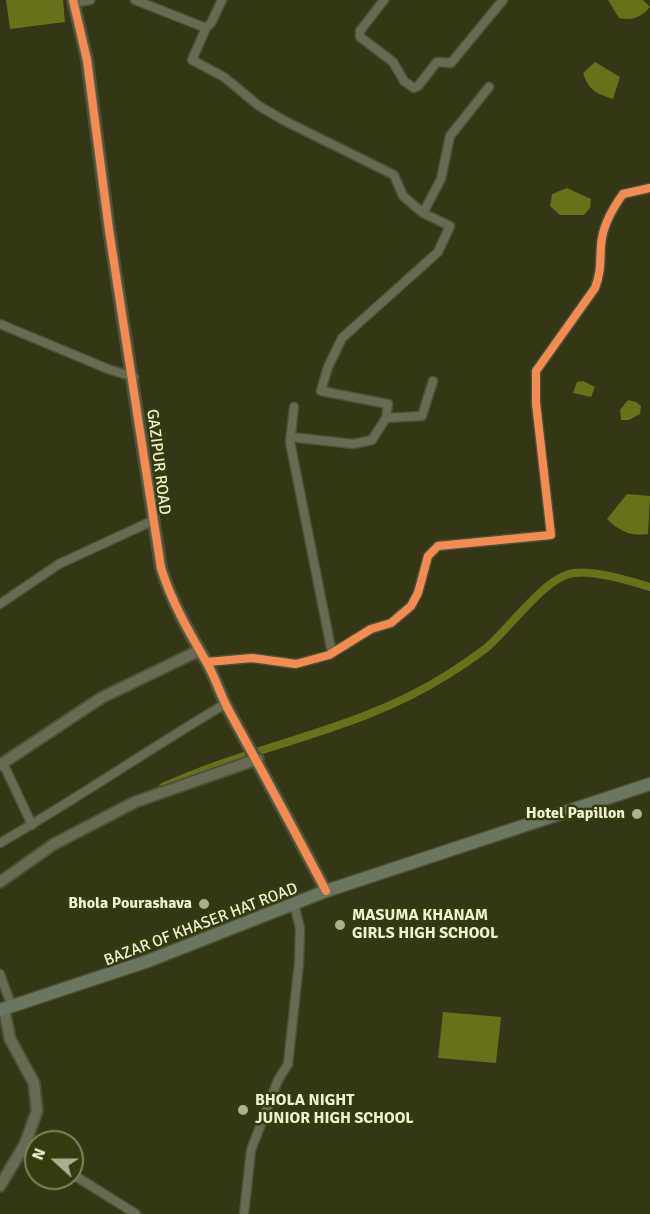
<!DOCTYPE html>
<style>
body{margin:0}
#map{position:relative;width:650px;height:1214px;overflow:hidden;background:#343715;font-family:Signika,sans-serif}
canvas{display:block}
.north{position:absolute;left:24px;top:1130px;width:60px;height:60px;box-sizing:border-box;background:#363b0e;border:2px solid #7e845c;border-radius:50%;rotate:291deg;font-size:16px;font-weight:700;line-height:24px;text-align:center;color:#ebf1d2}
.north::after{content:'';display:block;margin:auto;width:21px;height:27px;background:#abb090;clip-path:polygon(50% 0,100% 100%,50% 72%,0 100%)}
</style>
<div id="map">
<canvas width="650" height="1214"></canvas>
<div class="north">N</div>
</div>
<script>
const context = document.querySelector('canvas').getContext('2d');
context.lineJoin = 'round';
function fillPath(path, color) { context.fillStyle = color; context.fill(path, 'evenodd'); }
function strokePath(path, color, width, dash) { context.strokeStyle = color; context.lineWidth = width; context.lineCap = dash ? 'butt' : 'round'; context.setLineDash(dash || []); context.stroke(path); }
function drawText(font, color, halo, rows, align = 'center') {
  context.font = font + ' Signika,sans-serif'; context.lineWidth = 5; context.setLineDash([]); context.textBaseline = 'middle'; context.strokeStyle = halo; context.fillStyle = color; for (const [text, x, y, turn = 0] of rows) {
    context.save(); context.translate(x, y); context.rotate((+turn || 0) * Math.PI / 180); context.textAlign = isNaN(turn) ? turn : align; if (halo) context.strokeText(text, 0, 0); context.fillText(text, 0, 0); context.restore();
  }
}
const water = new Path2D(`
 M6,0H63L65,22L10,29Z
 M608,0H643L650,7C641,17 633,21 619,18Z
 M595,62L620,77L613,99C596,93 589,91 583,73Z
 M567,188L591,199L590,208L584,215H560L550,206L552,194Z
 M583,381L595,387L591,397L573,393L577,382Z
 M628,400L636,402L641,406L640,414L629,420H621L620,410Z
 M627,494L650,496L648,534C632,537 619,531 607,519Z
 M443,1012L501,1017L496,1063L438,1058Z`);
const canal = new Path2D(`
 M163,787C256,744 359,731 447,675C460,667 473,658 485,649C508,631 545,576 574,573C594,570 630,581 650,587`);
const minor = new Path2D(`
 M135,0L206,28L211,23L222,0
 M384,0L360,31V37L393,62L404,81L414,88L418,86L437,62L451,63L503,0
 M74,3L90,0
 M206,28L192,60L224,77L259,106L285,121L394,175L403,196L423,213L450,226L438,252L342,338L328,367L321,391L388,404L386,418
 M423,213L441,179L450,136L489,87
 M0,324L108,369L134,377
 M294,407L290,442L332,653
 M291,437L353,444L372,440L386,418L422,416L433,381
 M0,604L59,564L152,521
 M207,662L252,658L296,664L329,655L371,629L391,623L411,606L418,593L428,556L438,546L551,535L536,403V371L595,288C601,273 600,262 601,246C602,228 612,209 623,194L650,188
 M3,763L32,825
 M0,843C77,799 149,749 225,704
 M0,974L12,1007
 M25,1144L36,1151
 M72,1174L136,1214
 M244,1214L251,1150L278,1080L288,1064L299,963L300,928L294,904`);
const tertiary = new Path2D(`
 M73,0L87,60L109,230L161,568C172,603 189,632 207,663C215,677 220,694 228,709C261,769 294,830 326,891
 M0,765L101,698L198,651
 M0,882L54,844L135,802L258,759
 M0,1186L25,1144L37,1111L34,1083L10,1039L4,1009`);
const primary = new Path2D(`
 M0,1010L148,961L326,891L650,784`);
const cycleway = new Path2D(`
 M73,0L87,60L109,230L161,568C172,603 189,632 207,663C215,677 220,694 228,709C261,769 294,830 326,891
 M207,662L252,658L296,664L329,655L371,629L391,623L411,606L418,593L428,556L438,546L551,535L536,403V371L595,288C601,273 600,262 601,246C602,228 612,209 623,194L650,188`);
const markers = [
 [637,814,6,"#abb090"],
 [204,904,6,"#abb090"],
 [340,925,6,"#abb090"],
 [243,1110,6,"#abb090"]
];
const streetNames = [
 ["GAZIPUR ROAD",158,462,83],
 ["BAZAR OF KHASER HAT ROAD",201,925,-21]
];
const poiNames = [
 ["Hotel Papillon",625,814],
 ["Bhola Pourashava",192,904],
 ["MASUMA KHANAM",352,916,"left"],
 ["GIRLS HIGH SCHOOL",352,934,"left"],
 ["BHOLA NIGHT",255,1101,"left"],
 ["JUNIOR HIGH SCHOOL",255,1119,"left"]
];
fillPath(water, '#68701a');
strokePath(canal, '#68701a', 8);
strokePath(minor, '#4e5138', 11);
strokePath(tertiary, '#4e5138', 14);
strokePath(primary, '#4e5138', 15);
strokePath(minor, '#686b54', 8);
strokePath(tertiary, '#686b54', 10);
strokePath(primary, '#6a7662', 12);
strokePath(cycleway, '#f68b52', 8);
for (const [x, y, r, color] of markers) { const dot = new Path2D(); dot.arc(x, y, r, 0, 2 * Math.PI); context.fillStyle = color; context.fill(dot); strokePath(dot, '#363b0e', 2); }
drawText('16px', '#ebf1d2', '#363b0e', streetNames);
drawText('bold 16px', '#ebf1d2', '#363b0e', poiNames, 'right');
</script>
